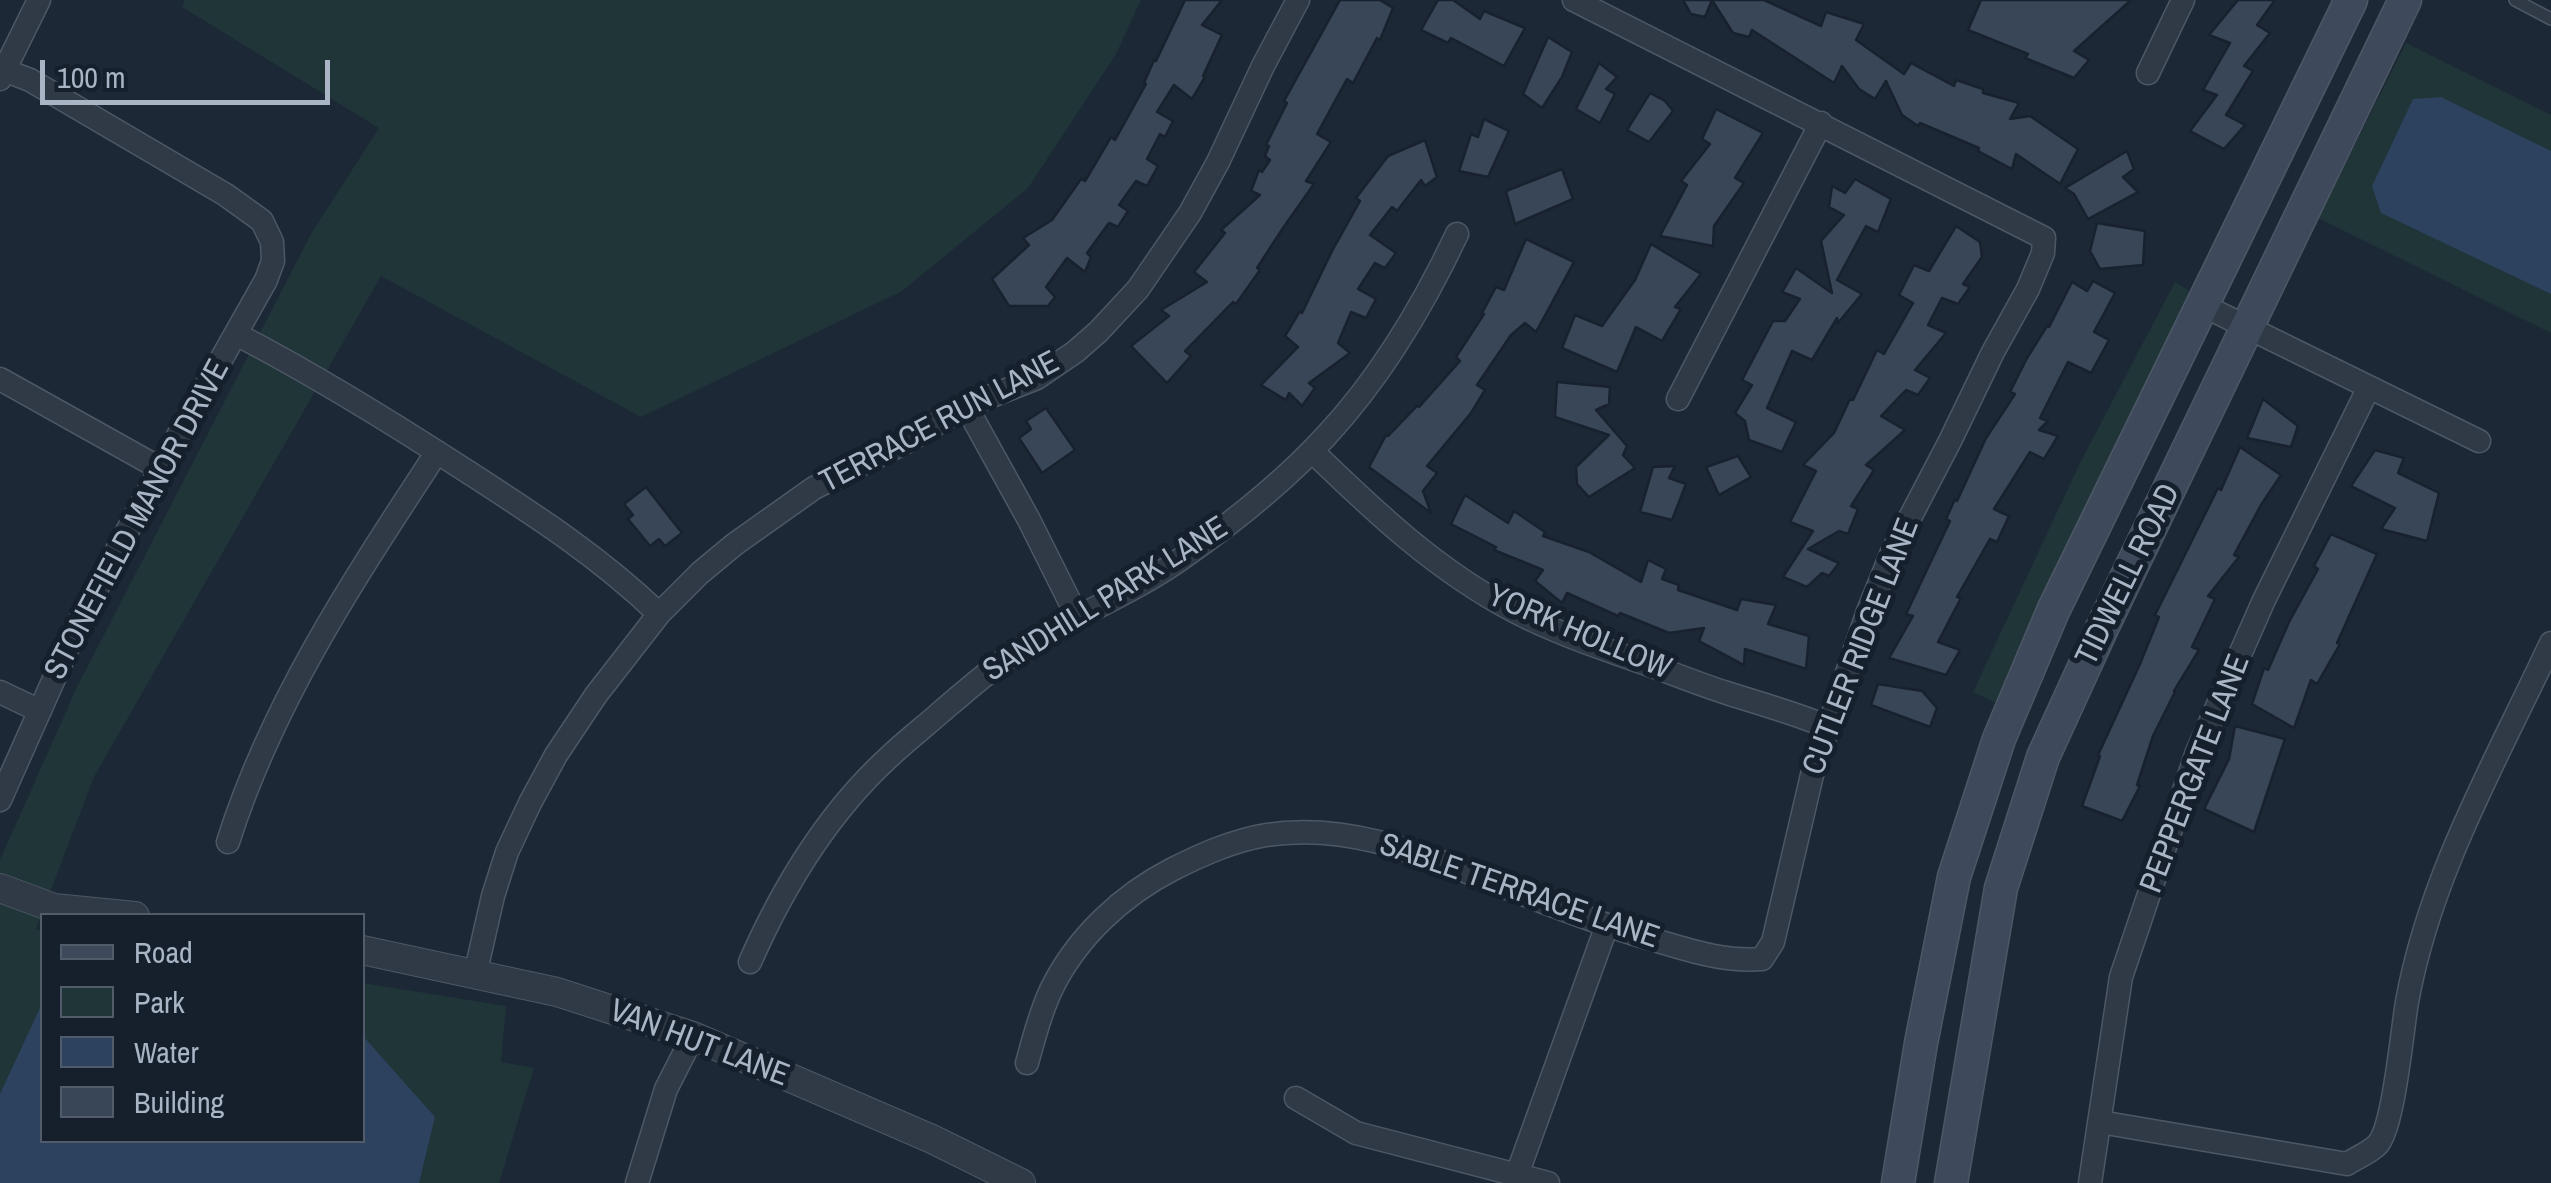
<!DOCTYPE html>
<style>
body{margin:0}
#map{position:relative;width:2551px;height:1183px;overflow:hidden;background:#1d2837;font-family:"Archivo Narrow",sans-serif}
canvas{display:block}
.legend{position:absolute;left:40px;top:913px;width:325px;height:230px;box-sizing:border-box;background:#161f2c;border:2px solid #515b69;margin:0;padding:12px 18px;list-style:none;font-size:30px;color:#a9b4c5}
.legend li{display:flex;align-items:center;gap:20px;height:50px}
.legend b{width:50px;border:2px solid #515b69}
.scale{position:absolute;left:40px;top:60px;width:290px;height:45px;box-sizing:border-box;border:5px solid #a9b4c5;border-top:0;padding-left:12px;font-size:30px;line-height:35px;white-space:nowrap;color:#a9b4c5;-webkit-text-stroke:8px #161f2c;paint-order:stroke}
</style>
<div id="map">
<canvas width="2551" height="1183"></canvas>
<ul class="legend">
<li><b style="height:12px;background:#3e495b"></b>Road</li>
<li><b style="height:28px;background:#1f3538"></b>Park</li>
<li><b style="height:28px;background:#2c425e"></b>Water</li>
<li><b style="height:28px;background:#384658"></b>Building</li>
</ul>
<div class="scale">100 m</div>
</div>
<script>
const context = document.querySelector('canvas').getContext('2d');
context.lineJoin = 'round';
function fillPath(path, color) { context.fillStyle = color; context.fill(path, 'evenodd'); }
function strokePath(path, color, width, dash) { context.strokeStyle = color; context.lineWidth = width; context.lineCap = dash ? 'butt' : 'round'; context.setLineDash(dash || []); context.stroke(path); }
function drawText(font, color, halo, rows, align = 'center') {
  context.font = font + ' "Archivo Narrow",sans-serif'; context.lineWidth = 10; context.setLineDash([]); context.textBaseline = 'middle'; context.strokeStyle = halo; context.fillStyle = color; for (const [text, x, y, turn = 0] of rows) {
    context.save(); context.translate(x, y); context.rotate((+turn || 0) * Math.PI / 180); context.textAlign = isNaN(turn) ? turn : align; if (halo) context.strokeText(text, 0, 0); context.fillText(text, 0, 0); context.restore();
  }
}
const green = new Path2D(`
 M185,0H1141L1116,54L1028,188L902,291L641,417L381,276L94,777L36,929L42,931V1140H362L363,983L506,1006L501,1062L534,1068L499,1183H0V860L77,687L311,234L379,128L182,7Z
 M2406,43L2551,115V333L2318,218Z
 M2175,282L2191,292L2032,617L1996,703L1973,692L2080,463Z`);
const water = new Path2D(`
 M2441,97L2551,151V294L2381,213L2372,186L2413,99Z
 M40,1008H42V1140H362L363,1036L435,1117L419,1183H0V1094Z`);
const building = new Path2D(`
 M1185,0H1222L1202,25L1222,35L1203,76L1205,77L1192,99L1174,85L1157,112L1173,121L1165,137L1160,134L1147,159L1158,166L1147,186L1136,181L1119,205L1128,211L1118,227L1109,223L1087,253L1091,257L1085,272L1067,258L1046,287L1055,297L1048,306H1009L992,279L1029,245L1023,238L1052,220L1081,179L1085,181L1111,137L1115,140L1146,84L1144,83L1154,60L1156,61Z
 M1340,0H1380L1393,8L1380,40L1377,38L1353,83L1347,79L1317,134L1331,142L1306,181L1314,184L1283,228L1257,268L1260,270L1236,304L1233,302L1185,351L1191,356L1167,383L1131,346L1169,316L1161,310L1207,282L1194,272L1225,233L1221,230L1260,195L1251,191L1259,170L1262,172L1270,160L1265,156L1269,146L1266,145L1287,103L1284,101Z
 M1438,0H1453L1480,19L1484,11L1525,28L1504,66L1451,38L1448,43L1421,30Z
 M1683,0H1764L1821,26L1826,12L1864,24L1856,40L1904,74L1911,63L1954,86L1956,80L1983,89V93L2019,103L2010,119L2030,116L2078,149L2060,184L2016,154L2012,169L1978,151L1979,148L1920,123L1918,126L1902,115L1886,81L1875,99L1859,89L1842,66L1834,83L1752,30L1749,37L1733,33L1712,0L1705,17L1691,14Z
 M1981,0H2131L2074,51L2089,60L2074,78L2025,58L2028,54L1968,30Z
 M2238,0H2275L2257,25L2270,33L2244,66L2253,71L2226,115L2245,125L2224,149L2190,131L2217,95L2203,90L2230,43L2209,35Z
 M1548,37L1572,52L1562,77L1542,108L1523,94Z
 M1599,63L1617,77L1606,89L1615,94L1600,123L1576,109Z
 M1650,93L1665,101L1673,111L1649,142L1627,130Z
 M1716,109L1763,133L1735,178L1744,183L1714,226L1713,246L1660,236L1687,185L1681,181L1710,144L1702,139Z
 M1484,119L1509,131L1488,177L1459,171L1471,134L1478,137Z
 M1425,140L1437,177L1425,186L1421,180L1397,211L1392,207L1370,235L1396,253L1385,268L1375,263L1358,289L1376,299L1366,318L1351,312L1338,343L1350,353L1309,383L1315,388L1302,406L1289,393L1286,400L1261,385L1298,347L1285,336L1300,311L1302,313L1332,251L1360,201L1356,198L1388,156Z
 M2127,151L2134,169L2123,177L2138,192L2088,219L2074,194L2065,188Z
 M1562,169L1573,199L1515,224L1506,191Z
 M1855,179L1891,199L1878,232L1866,226L1837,280L1862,294L1838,323L1837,318L1812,360L1792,351L1767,408L1796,422L1782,452L1749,440L1745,421L1735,413L1752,385L1742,380L1773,321H1785L1800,299L1782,292L1796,268L1832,293L1821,241L1844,215L1829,207L1832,186L1845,193Z
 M2097,223L2145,231L2143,265L2100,269L2090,251Z
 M1956,226L1980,242L1982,257L1963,284L1970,287L1958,304L1942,298L1928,325L1946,333L1915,370L1930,378L1918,395L1906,390L1881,416L1905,430L1866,465L1874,470L1851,506L1858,509L1848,534L1839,531L1808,549L1839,563L1829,576L1822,573L1807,587L1783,577L1813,531L1790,522L1816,471L1803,465L1834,433L1850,399L1853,400L1877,350L1884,354L1913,303L1899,295L1914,265L1929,271Z
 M1526,239L1574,262L1536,332L1525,323L1511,335L1477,385L1485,390L1471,413L1427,466L1437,473L1423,491L1431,513L1369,467L1386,435L1388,436L1417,406L1419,407L1460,361L1456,357L1484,314L1482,313L1496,287L1504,290Z
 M1651,244L1701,274L1675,307L1681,309L1662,341L1636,327L1617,372L1562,348L1575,315L1602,326L1635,280Z
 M2093,281L2115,293L2094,332L2109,340L2091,373L2068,362L2040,418L2048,421L2039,430L2058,436L2044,459L2030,452L1994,509L2009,516L1997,542L1990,539L1957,597L1961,598L1938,642L1960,650L1946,675L1889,658L1913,616L1906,614L1950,521L1946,519L1955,499L1957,501L1986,438L2015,394L2010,392L2027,358L2047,326L2049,327L2072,282L2087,291Z
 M1557,382L1610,387L1609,404L1596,410L1627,446L1623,455L1635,468L1589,497L1577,484L1576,467L1609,435L1555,417Z
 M2263,399L2298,426L2291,447L2247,438Z
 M1046,408L1075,450L1042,473L1019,438L1031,429L1026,421Z
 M2240,447L2281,475L2261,505L2234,555L2239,557L2208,596L2215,599L2192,647L2199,650L2174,691L2175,692L2153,736L2137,785L2140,786L2122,821L2082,806L2100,756L2098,755L2140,664L2159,617L2155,615L2218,488L2221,490Z
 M2375,450L2404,458L2398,473L2439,493L2427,541L2381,529L2395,508L2351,486Z
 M1738,456L1751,477L1719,495L1706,467Z
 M1675,466L1669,478L1686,484L1672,520L1640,512L1653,467Z
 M646,487L682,533L665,546L659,539L650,546L628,519L633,515L624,504Z
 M1465,495L1508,523L1514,511L1545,532L1543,536L1589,552L1641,582L1648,560L1666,569L1662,579L1679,585L1678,590L1737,610L1741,599L1776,605L1768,624L1809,636L1806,669L1745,649L1744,665L1699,641L1704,628L1669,633L1620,613L1618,616L1567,593L1562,603L1535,581L1543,570L1494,550L1496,547L1451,524Z
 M2331,534L2377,554L2337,643L2340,644L2317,684L2311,680L2294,728L2252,704L2264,668L2268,670L2289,622L2318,569L2314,566Z
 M1878,684L1922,691L1937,708L1930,727L1871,705Z
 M2235,726L2285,739L2254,832L2204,809L2229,759Z`);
const service = new Path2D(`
 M2515,0L2551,19`);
const minor = new Path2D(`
 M2148,73L2183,0
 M0,79L39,0
 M2202,305L2479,441
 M236,334C317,376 391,422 468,472C536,516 600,557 659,614
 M0,379L161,469
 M1678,399L1821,123
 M966,406L1029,520L1078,618
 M1312,451C1375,512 1436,570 1514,611C1554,632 1598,647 1641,662C1670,672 1698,684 1727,693C1761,704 1795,713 1828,727
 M0,692L40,711
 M0,800L82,616L179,434L266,280L273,261L272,242L262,221L226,195L30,80L4,70
 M228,842C273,700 356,576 437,452
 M750,962C783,887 829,812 889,757C906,741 924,727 941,712C968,689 994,666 1024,647C1077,614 1138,591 1188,554C1237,519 1285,481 1326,436C1380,378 1423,306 1457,234
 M475,975L493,896L507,852L530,803L556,755L596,695L659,614L700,573L735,544L814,488L908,441L966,406L1037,378L1075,352L1098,332L1138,289L1190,213L1218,162L1263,66L1298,0
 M1027,1063C1034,1038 1040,1013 1051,990C1076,938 1122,895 1173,869C1203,854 1232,841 1266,835C1350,822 1424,855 1500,885C1550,905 1600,924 1651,939C1689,950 1722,962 1762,959L1773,942L1812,775L1867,614L1892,552L1950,441L1993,352L2028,289L2043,253L2044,238L1574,0
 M1296,1098L1356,1133L1548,1183
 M2100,1122L2347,1164C2356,1158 2371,1152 2378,1144C2394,1125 2402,1031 2407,1002C2430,874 2497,759 2551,643
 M637,1183L666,1089L693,1036
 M1514,1183L1607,925
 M2090,1183L2121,977L2197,752L2264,600L2369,387`);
const tertiary = new Path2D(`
 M0,888L54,908L135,916
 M362,950L557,992L693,1036L932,1139L1021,1183`);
const secondary = new Path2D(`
 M1898,1183L1921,1043L1954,877L1999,739L2053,611L2351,0
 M1951,1183L2001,888L2043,757L2102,628L2405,0`);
const streetNames = [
 ["TERRACE RUN LANE",940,423,-28],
 ["STONEFIELD MANOR DRIVE",138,520,-62],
 ["TIDWELL ROAD",2129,575,-64],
 ["SANDHILL PARK LANE",1106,600,-32],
 ["YORK HOLLOW",1579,633,23],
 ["CUTLER RIDGE LANE",1862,647,-69],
 ["PEPPERGATE LANE",2196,774,-69],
 ["SABLE TERRACE LANE",1519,892,19],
 ["VAN HUT LANE",699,1044,21]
];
fillPath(green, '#1f3538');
fillPath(water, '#2c425e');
fillPath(building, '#384658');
strokePath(building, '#18212e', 2.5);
strokePath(service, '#4d5766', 14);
strokePath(minor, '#4d5766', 25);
strokePath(tertiary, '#4d5766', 30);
strokePath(secondary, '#4d5766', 35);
strokePath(service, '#303a47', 11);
strokePath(minor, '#303a47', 22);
strokePath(tertiary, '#303a47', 28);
strokePath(secondary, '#3e495b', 32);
drawText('32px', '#a9b4c5', '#161f2c', streetNames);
</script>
